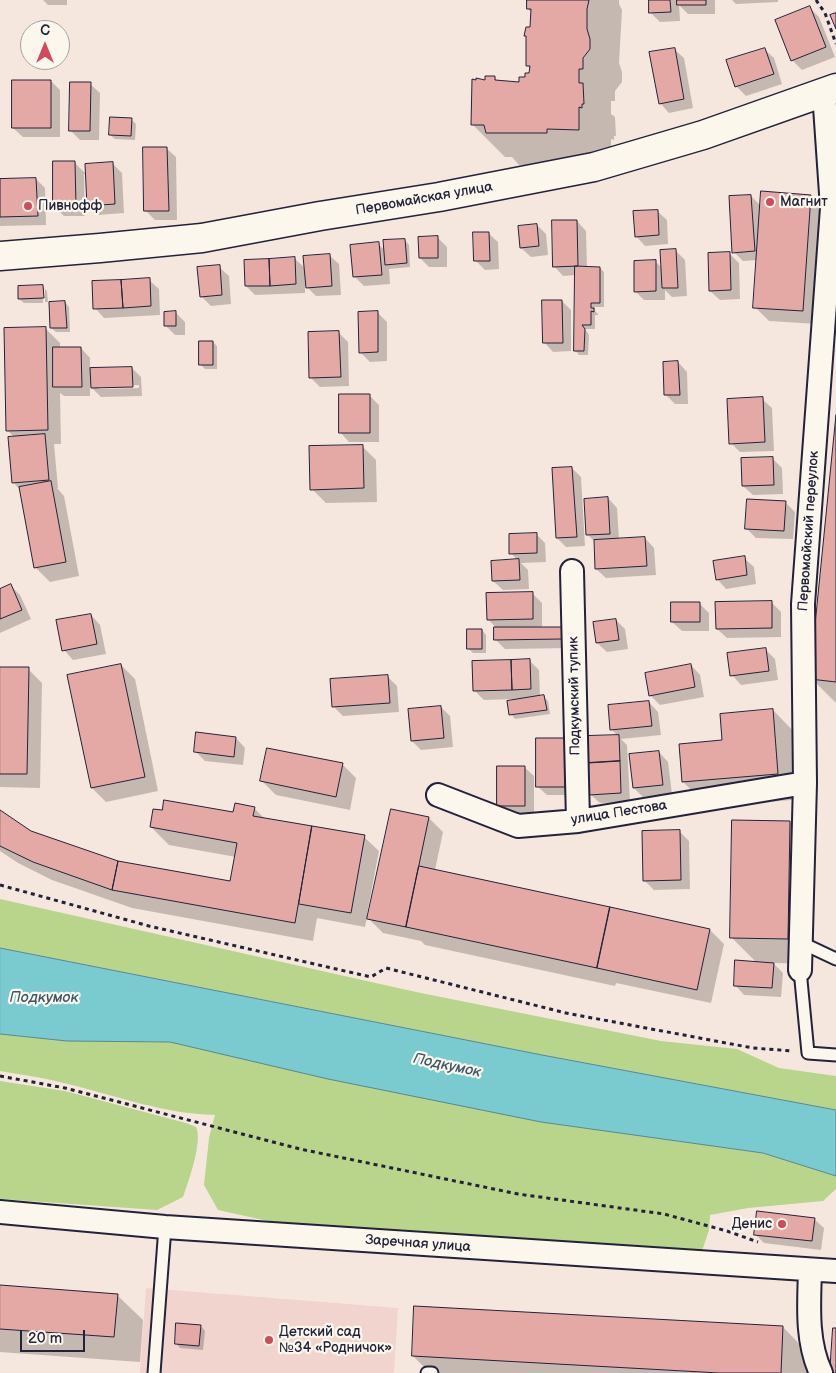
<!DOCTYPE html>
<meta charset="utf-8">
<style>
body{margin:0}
#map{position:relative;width:836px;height:1373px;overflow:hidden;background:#f6e7de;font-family:"Balsamiq Sans",sans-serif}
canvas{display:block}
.north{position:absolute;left:20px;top:20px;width:50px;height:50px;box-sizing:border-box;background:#fbf7ec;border:1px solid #a4a2a5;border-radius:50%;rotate:0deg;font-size:14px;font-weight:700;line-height:20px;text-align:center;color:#22223b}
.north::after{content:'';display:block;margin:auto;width:18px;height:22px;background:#d1495b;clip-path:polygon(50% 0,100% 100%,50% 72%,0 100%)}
.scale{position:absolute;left:20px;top:1330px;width:65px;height:22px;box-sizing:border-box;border:2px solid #22223b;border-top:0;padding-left:6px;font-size:15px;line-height:18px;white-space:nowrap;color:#22223b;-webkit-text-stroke:4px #fbf7ec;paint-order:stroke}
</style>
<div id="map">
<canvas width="836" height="1373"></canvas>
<div class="north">С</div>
<div class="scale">20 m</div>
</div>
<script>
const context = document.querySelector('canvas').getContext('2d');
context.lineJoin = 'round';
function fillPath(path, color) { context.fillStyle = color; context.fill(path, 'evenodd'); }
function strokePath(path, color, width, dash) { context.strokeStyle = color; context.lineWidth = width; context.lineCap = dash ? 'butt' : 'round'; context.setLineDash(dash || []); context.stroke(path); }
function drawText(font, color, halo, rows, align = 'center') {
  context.font = font + ' "Balsamiq Sans",sans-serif'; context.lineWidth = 4.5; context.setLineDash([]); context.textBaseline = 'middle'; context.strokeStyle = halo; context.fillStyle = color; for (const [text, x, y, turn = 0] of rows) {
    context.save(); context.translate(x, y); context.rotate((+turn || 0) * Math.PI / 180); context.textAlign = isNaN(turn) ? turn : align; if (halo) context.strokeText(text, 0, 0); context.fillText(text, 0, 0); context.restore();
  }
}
const built = new Path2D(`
 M146,1288L398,1308L394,1373H140Z`);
const green = new Path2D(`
 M0,899L416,992L661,1041L737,1049L779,1068L836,1076V1110L542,1055L0,948Z
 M0,1034L67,1041L170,1042L541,1122L763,1153L836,1176V1189L823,1201L748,1208L710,1215L709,1230L700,1257L309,1230L218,1210L204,1185L209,1138L215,1115C164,1114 117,1096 68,1084C46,1078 23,1075 0,1071Z
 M0,1081L65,1091L186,1123L196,1127C203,1142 188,1182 183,1197L157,1210L0,1199Z`);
const water = new Path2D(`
 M0,948L542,1055L836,1110V1176L763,1153L541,1122L328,1079L170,1042L67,1041L0,1034Z`);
const shadow = new Path2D(`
 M43,0H67V5H48Z
 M528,0H619V4L622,10L619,63L622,72V82L615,91V101H611V114L615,117L616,136H614V140L611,139V162L579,165H519L512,157H505L472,124L486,81L494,77L498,81L520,83L531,75V69L527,65L528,37L532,28V13L528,9Z
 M650,0H715V14H688L679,5L680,21L660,22L651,13Z
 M732,0H778V2L736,4Z
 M809,7L819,17L835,57L802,70L792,60L776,20Z
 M674,49L684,58L693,108L669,113L660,103Z
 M764,49L774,58L782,84L746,96L736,86Z
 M51,81L60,90V137H23L13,128Z
 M90,84L100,93L99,140H80L70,130Z
 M131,119L136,124L135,140L115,139L110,135Z
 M166,148L176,157L177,220H155L145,210Z
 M75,163L86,174H84L85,216H64L54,206Z
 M112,163L122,173L124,213L98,215L89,206Z
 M36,179L45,188L46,225L0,226V181Z
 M751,196L761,206L811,196L825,210L817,324L769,321L755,307L758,260L743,261L734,252Z
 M657,211L667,220L668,244L645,246L636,236Z
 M577,221L586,231L587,268H600L604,272V307H595V311L598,314V315H595V329H585L589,335L588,355H579L575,350L576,275L563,276L554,266Z
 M537,225L546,234L548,255L531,257L521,248Z
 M488,233L498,242L499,269L485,270L475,260Z
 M437,237L447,247V267H429L420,258Z
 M405,240L409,245L410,267L389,269L390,284L364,286L354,276L378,244L385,250Z
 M675,250L685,260L687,296L672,297L665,290V300H644L635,291L655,261L662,268Z
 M729,253L739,263L740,299L720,300L710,291Z
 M329,255L339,264L341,295L316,296L305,285V293L255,295L246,286L295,259L306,269Z
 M219,267L229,276L231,304L211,306L201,296Z
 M149,280L159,289L160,315L104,318L95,308Z
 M43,287L47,291L48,302H45V289H42L43,303H24L19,299Z
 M562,301L571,310V351L553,352L544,342Z
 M65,302L69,307L70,332H56L51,328Z
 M175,312L185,322V335H175L165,325Z
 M377,312L387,322V361L370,362L360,352Z
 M46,329L60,343V348H81L90,358V369L132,368L141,377L142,396L101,397L90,386V396H64L60,393L61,444H54L58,488H57L64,496L79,576L50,582L36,568L21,491L13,482L15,438L7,430ZM139,385V388L99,389V386Z
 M339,333L348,342L349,386L320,387L310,377Z
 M213,342L217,346V369H205L201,365Z
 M678,362L687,372L688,404H675L666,395Z
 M369,395L379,405V442H349L340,432Z
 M762,399L772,408L774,451L740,452L731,443Z
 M836,428V703L812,679Z
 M362,446L376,460L377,502L326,503L312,489Z
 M773,459L782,468L783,494L753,495L743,486Z
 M572,468L581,477L585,546L566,547L557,538Z
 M608,498L617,508L619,540L645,538L654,548L656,575L606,578L596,569L595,542L587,534Z
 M785,502L795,512L793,539L756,538L746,528Z
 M536,534L545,543L546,562L521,563L528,570L529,589L503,590L493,581L518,561L511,553Z
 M744,558L754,567L756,584L726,589L717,579Z
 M11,586L20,595L31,619L0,633V591Z
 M533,594L542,603V628H562L571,637V648L505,649L495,639L497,629L488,619Z
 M699,603L709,613V631H682L672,622Z
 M772,603L781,612V637L727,638L717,629Z
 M91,615L100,625L106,654L73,660L64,650Z
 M616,620L625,629L628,649L607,652L597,643Z
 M482,630L486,635V653H473L469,649Z
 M766,650L775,659L778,680L741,685L732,675Z
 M530,661L539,670L540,697H544L548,701L550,714L515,719L511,714L516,699L484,700L475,691Z
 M121,665L135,679L158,791L106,802L92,788Z
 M691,665L700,675L704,697L660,705L650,695Z
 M0,668L28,669L42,683L40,788L0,787Z
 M387,676L397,686L399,712L343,716L333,706Z
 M649,702L658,712L661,735L621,739L627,745L630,802L600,803L590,794L618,736L612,730Z
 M441,707L450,716L453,747L421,750L412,741Z
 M773,710L798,736L803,799L709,807L683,782L723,741Z
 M236,738L245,748L243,765L205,761L195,751Z
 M565,739L574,795H547L537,786Z
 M659,752L668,762L672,794L643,797L634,788Z
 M342,764L356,778L350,810L276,795L262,781Z
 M524,767L534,776V815H508L499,805Z
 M254,808L265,819L364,837L379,851L367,914H369L392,811L429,818L443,832L435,870L710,930L724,944L711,1003L616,983L615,986L425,945L421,941L383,933L367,917L365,927L317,918L313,941L132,908L52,880L18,863L0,851V812L30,832L117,862L231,882L236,857L169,845L151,827L234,814Z
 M790,822L815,848L813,964L773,963L783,973L781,997L744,995L735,985L757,963L731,937Z
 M679,831L689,841L690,889L654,890L644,880Z
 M814,1219L824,1228L821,1250L764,1243L755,1234Z
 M0,1287L117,1295L143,1320L140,1362L0,1352Z
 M201,1326L205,1331L203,1350L180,1348L176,1343Z
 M783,1327L808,1353L807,1373H430L413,1356Z`);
const building = new Path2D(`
 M527,0H589L587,9V29L590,39V49L583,58V69H579V83H583L584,104H582V108L579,107V130L547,129V133H486L484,125H471L472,79L476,80V78L485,80V76H495V80L519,82V77H525V73H529L530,66H526V36H524L526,27H530L531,9H527Z
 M649,0H670L671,12L649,13Z
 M677,0H706V5H677Z
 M810,6L826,47L791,61L775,20Z
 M836,13V29L830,15Z
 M675,48L684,99L659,104L649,52Z
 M765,48L774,74L735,87L726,60Z
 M12,80H51V128H12Z
 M70,82H91L90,131H69Z
 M110,117L132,118L131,136L109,135Z
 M143,147H167L169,211H144Z
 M53,161H75L76,207H53Z
 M113,162L115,204L87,206L85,164Z
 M36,178L38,216L0,217V179Z
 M761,191L811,195L803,311L753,308Z
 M751,195L755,251L732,253L729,196Z
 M658,210L659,235L635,237L633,211Z
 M552,220H577L578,266L553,267Z
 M537,224L539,246L520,248L518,226Z
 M473,232H489L490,261H474Z
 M438,236V258H419L418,237Z
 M405,239L407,263L385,265L383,240Z
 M379,242L382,275L353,277L350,245Z
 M676,249L678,288H662L660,250Z
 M730,252L731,290L709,291L708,253Z
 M330,254L332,286L306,288L303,256Z
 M295,257L296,284L270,286L269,259Z
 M269,259L270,286H245L244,260Z
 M656,260V291L634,292V261Z
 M220,265L222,295L200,297L197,267Z
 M575,266L600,267V303H591V308H594V312L591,311V325H582L585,329L584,351H574Z
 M150,278L151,306L123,308L121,280Z
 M121,280L123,308L93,309L92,281Z
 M43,285L44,298L18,299V286Z
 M542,300H562L563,343H543Z
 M65,301L67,328H50L49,302Z
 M176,311V326H164V312Z
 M378,311V352L359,353L358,312Z
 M46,327L48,430L6,431L4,328Z
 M339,331L341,377L309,378L308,332Z
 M199,341H213V365H199Z
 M53,347H81L82,387H53Z
 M678,361L680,395H664L663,362Z
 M132,367L133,387L91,388L90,368Z
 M339,394H370V433H339Z
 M763,397L765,442L729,444L727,399Z
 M836,415V682L810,679Z
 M45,434L49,480L12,483L8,437Z
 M363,445L364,488L310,490L309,446Z
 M773,457L774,485L742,486L741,458Z
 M572,467L577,537L556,538L552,468Z
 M51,481L66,562L34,568L19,487Z
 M608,497L610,534L586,535L584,499Z
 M747,499L786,501L784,531L745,529Z
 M537,533V553L509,554V534Z
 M645,537L647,566L595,569L594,540Z
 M745,556L747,575L716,580L713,561Z
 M519,559L520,580L492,581L491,561Z
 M11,584L22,610L0,619V589Z
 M533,592V619L487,620L486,593Z
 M772,601V628L716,629L715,602Z
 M671,602H700V622H671Z
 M91,614L97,644L62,651L56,620Z
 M616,619L619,640L596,643L593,622Z
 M494,627H562V639L494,640Z
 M467,629H482V649H467Z
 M766,648L769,671L730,676L727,653Z
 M530,659L531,689L512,690L511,660Z
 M511,660L512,690L473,691L472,661Z
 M121,664L145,777L91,788L67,675Z
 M691,664L695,687L649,696L645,673Z
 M0,667H29L27,774H0Z
 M388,675L390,703L332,707L330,679Z
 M544,695L547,710L509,715L507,701Z
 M649,701L652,726L610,730L608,705Z
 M441,706L444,738L411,741L408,709Z
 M773,709L778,774L682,782L679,744L722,740L720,714Z
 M196,732L236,737L234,757L194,752Z
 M619,735L620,761L588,763L586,736Z
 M536,738H565V787H536Z
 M267,748L343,763L336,797L260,781Z
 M659,751L663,785L633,788L629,754Z
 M620,761L621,793L589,795L588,763Z
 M497,766H525V806H497Z
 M164,800L233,812L235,803L255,807L253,816L312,826L295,923L112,890L118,861L230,881L237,843L150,827L153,809L162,810Z
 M391,809L429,817L406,927L367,919Z
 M0,810L31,831L118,861L112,890L33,862L0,846Z
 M732,820L790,821L788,939L730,938Z
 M312,826L365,835L351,913L299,904Z
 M680,830L681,880L643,881L642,831Z
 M419,866L610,907L597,968L406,927Z
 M610,907L710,929L697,990L597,968Z
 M735,960L774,963L772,988L734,986Z
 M757,1211L815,1218L812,1241L754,1235Z
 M0,1285L118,1294L114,1337L0,1329Z
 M414,1306L783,1326L781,1373H720L412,1356Z
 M176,1323L201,1325L199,1346L175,1344Z
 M833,1328H836V1373H830Z`);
const path = new Path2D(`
 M816,0L825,13L836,44
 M0,885L149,926L371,977L386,968L566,1013L753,1048L793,1051
 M0,1076L65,1088L300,1149L518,1194L664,1214L727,1231L758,1242`);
const service = new Path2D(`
 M802,943L836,959
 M800,970L808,1053L836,1055
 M154,1373L165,1227
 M427,1373H432`);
const minor = new Path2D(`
 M572,571L578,821
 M438,795L518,826L578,821L805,783
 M800,970L805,783L803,604L832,208L824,92
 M0,1212L165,1227L836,1271
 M810,1270C809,1304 806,1341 821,1373`);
const tertiary = new Path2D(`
 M0,256L100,248L202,238L320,216L439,197L594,167L703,135L836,88`);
const markers = [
 [770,202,5,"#d1495b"],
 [28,206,5,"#d1495b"],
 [782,1224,5,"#d1495b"],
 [269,1340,5,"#d1495b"]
];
const streetNames = [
 ["Первомайская улица",424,199,-10],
 ["Первомайский переулок",809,531,-86],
 ["Подкумский тупик",575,696,-91],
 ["улица Пестова",619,813,-9],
 ["Заречная улица",418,1244,4]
];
const poiNames = [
 ["Магнит",780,202],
 ["Пивнофф",38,206],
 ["Денис",772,1224,"right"],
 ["Детский сад",279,1332],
 ["№34 «Родничок»",279,1348]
];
const waterNames = [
 ["Подкумок",44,998],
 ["Подкумок",447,1066,12]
];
fillPath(built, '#f1d4cd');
fillPath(green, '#b9d48b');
fillPath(water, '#7acbd0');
strokePath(water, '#578794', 1);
fillPath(shadow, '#0003');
fillPath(building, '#e4a9a4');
strokePath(building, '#22223b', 1);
strokePath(service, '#22223b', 15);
strokePath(minor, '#22223b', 26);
strokePath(tertiary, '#22223b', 31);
strokePath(path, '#22223b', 3, [4, 4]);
strokePath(service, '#fbf7ec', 11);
strokePath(minor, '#fbf7ec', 22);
strokePath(tertiary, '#fbf7ec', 28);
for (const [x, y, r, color] of markers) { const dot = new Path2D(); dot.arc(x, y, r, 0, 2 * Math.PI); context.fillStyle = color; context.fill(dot); strokePath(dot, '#fbf7ec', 2); }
drawText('14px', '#22223b', '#fbf7ec', streetNames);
drawText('14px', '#22223b', '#fbf7ec', poiNames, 'left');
drawText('italic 15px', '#3c5568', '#fbf7ec', waterNames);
</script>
